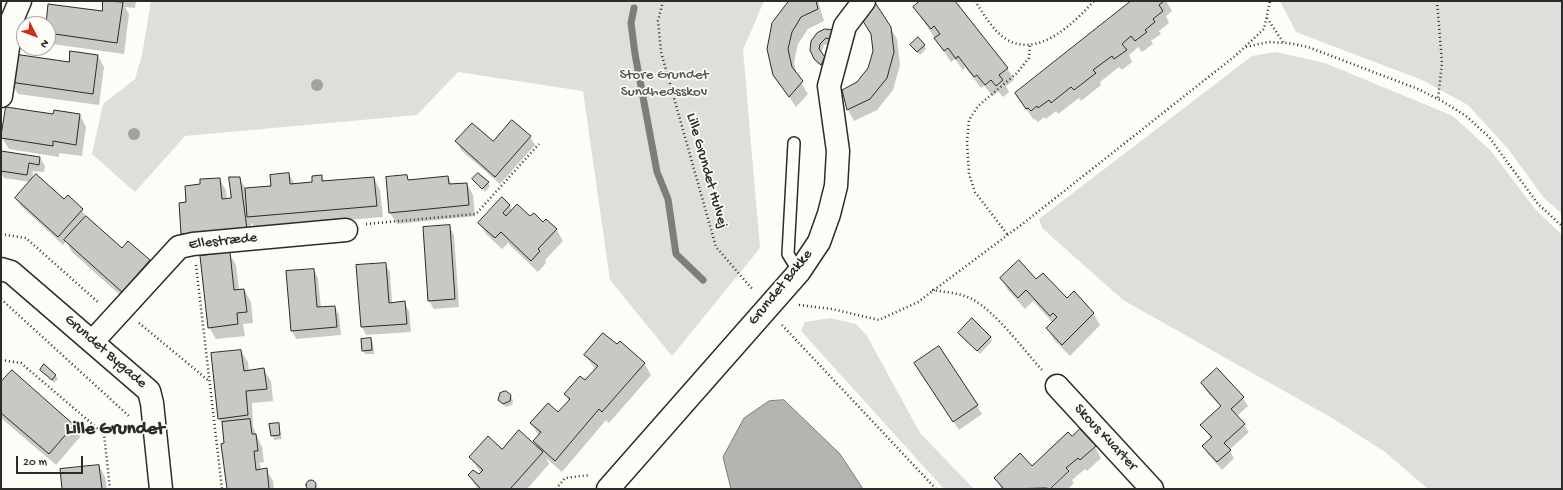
<!DOCTYPE html>
<meta charset="utf-8">
<style>
body{margin:0}
#map{position:relative;width:1563px;height:490px;overflow:hidden;background:#fdfcf7;font-family:"Gochi Hand",sans-serif}
canvas{display:block}
.frame{position:absolute;inset:0;border:2px solid #2b2b2b;pointer-events:none}
.north{position:absolute;left:16px;top:16px;width:40px;height:40px;box-sizing:border-box;background:#fdfcf7;border:1px solid #a9a8a5;border-radius:50%;rotate:132deg;font-size:11px;font-weight:700;line-height:16px;text-align:center;color:#2b2b2b}
.north::after{content:'';display:block;margin:auto;width:14px;height:18px;background:#c8321e;clip-path:polygon(50% 0,100% 100%,50% 72%,0 100%)}
.scale{position:absolute;left:16px;top:456px;width:67px;height:18px;box-sizing:border-box;border:2px solid #2b2b2b;border-top:0;padding-left:5px;font-size:12px;line-height:14px;white-space:nowrap;color:#2b2b2b;-webkit-text-stroke:3px #fdfcf7;paint-order:stroke}
</style>
<div id="map">
<canvas width="1563" height="490"></canvas>
<div class="frame"></div>
<div class="north">N</div>
<div class="scale">20 m</div>
</div>
<script>
const context = document.querySelector('canvas').getContext('2d');
context.lineJoin = 'round';
function fillPath(path, color) { context.fillStyle = color; context.fill(path, 'evenodd'); }
function strokePath(path, color, width, dash) { context.strokeStyle = color; context.lineWidth = width; context.lineCap = dash ? 'butt' : 'round'; context.setLineDash(dash || []); context.stroke(path); }
function drawText(font, color, halo, rows, align = 'center') {
  context.font = font + ' "Gochi Hand",sans-serif'; context.lineWidth = 3.5; context.setLineDash([]); context.textBaseline = 'middle'; context.strokeStyle = halo; context.fillStyle = color; for (const [text, x, y, turn = 0] of rows) {
    context.save(); context.translate(x, y); context.rotate((+turn || 0) * Math.PI / 180); context.textAlign = isNaN(turn) ? turn : align; if (halo) context.strokeText(text, 0, 0); context.fillText(text, 0, 0); context.restore();
  }
}
const green = new Path2D(`
 M151,1H764L743,50L760,248L672,356L610,280L583,91L458,72L417,115L185,136L135,192L92,154L103,104L135,79L142,55Z
 M1280,1H1562V214L1544,198L1509,150L1468,105L1422,80L1296,32Z
 M1276,52L1325,63L1453,116L1491,151L1535,209L1562,235V489H1428L1385,452L1332,418L1123,300L1042,228L1039,219L1252,56Z
 M830,318L856,324L867,336L920,433L974,489H944L801,331L805,322Z`);
const water = new Path2D(`
 M784,400L840,454L863,489H731L723,457L744,418L769,401Z`);
const shadow = new Path2D(`
 M103,1H136L135,8L125,7L129,14L124,54L52,44L48,36V24H47L103,12Z
 M791,1H818L824,21L808,29L798,44L794,62L797,76L808,94L796,107L774,74Z
 M917,1H954L1007,68L1014,80L1006,86L1009,92L1003,97L998,91L993,96L984,86L981,88L965,67L963,70L955,59L951,62L914,7L919,3Z
 M1132,1H1166L1172,11L1166,16L1169,23L1159,31L1161,34L1151,41L1153,44L1142,52L1138,47L1129,55L1132,62L1122,70L1119,67L1100,82L1101,85L1081,101L1079,98L1058,114L1056,111L1046,119L1044,117L1038,122L1035,119L1034,120L1015,94Z
 M890,27L897,39L900,65L893,90L877,110L854,121L848,110L858,83L869,69Z
 M825,30L833,43L824,45L821,53L826,62L824,68L817,63L811,50Z
 M924,45L926,49L920,55L914,49Z
 M98,56L104,67L99,105L18,94L11,82L69,63Z
 M80,115L86,127L82,156L59,153V157L9,149L2,138L54,116Z
 M530,137L535,145L500,184L461,150L457,142L493,143Z
 M1,158H40L45,166L44,172L33,171L32,180L64,200L68,196L82,210L87,219L122,249L149,261L155,273L129,303L72,252L66,241L63,245L21,206L16,198L30,182L4,178L1,173Z
 M289,174L295,185L313,183L321,176L325,182L374,178L380,190L383,217L255,228L251,222L253,240L189,246L182,234L180,204L187,203L201,185L219,179L226,190L227,199H232L239,178L246,189L272,187Z
 M407,176L409,181L448,177L452,185L467,184L473,195L475,216L397,224L390,213Z
 M473,179L488,183L490,186L485,192Z
 M509,205L512,210L556,229L563,241L545,260L546,263L538,272L508,243L502,249L486,234L480,223Z
 M449,226L454,235L459,307L434,309L429,301L424,228Z
 M229,253L236,265L239,290H244L251,302L253,323L243,324L245,336L216,339L209,327Z
 M385,264L390,272L392,303L404,302L409,311L411,332L366,335L362,327Z
 M314,270L318,278L321,308L335,307L339,315L341,335L296,339L292,331Z
 M1001,278L1036,280L1067,299L1093,313L1100,325L1070,356L1054,340L1048,328L1053,323L1033,301L1025,309L1008,290Z
 M959,333L990,337L992,341L980,354Z
 M371,339L373,343L374,354H365L363,350Z
 M617,346L644,363L651,375L609,423L606,420L562,472L546,458L549,464L527,489H478L476,487L469,475L479,476L481,473L470,457L502,450L537,447L534,441L539,436L531,423L558,414L569,401L565,394L585,382L596,370L585,355Z
 M939,348L982,414L959,430L920,371Z
 M241,351L248,362L249,371L264,370L271,381L273,401L252,403L253,427L262,447L264,462L260,463L261,470L266,469L273,481L274,489H228L223,424L219,419Z
 M41,370L55,375L58,379L54,383Z
 M1217,370L1243,398L1248,406L1237,416L1249,432L1229,450L1234,458L1222,470L1208,454L1203,446L1211,439L1202,425L1221,407L1207,392L1202,383Z
 M12,372L73,426L80,437L56,465L1,418V384Z
 M510,396L513,400L512,405L506,407L499,400Z
 M278,424L282,439L274,440L271,425Z
 M1095,447L1101,458L1087,471L1085,469L1072,480L1074,483L1068,489H1051L1069,472V469L1048,489H1002L995,478Z
 M99,466L105,477L107,489H63Z
 M310,481L316,485L318,489H309L307,485Z`);
const stream = new Path2D(`
 M634,8L631,23L635,54L657,172L668,199L676,254L703,280`);
const building = new Path2D(`
 M103,1L123,2L117,43L48,33V24H46L48,4L102,11Z
 M789,1H816L818,9L801,17L792,32L788,49L792,67L803,81L789,97L773,75L767,49L772,23Z
 M920,1H955L1008,68L999,75L1003,80L996,86L991,80L985,85L977,75L974,77L958,56L956,59L948,48L944,51L934,38L940,34L934,26L931,29L913,7Z
 M1131,1H1164L1159,5L1163,11L1153,19L1155,22L1145,30L1147,32L1135,41L1131,36L1122,44L1127,50L1114,59L1112,56L1093,70L1096,73L1074,90L1071,87L1051,103L1049,100L1038,108L1037,106L1031,111L1028,108L1026,109L1015,93Z
 M876,4L891,27L894,52L887,78L870,99L847,110L842,90L857,82L868,68L873,51L871,34L861,18Z
 M825,29L835,30L831,39L826,38L820,44L819,49L825,57L821,65L814,59L810,50L811,41L817,33Z
 M918,37L925,45L917,52L910,45Z
 M70,51L98,55L93,94L10,82L14,54L69,62Z
 M6,107L53,114L54,110L80,114L76,145L53,141V146L1,138Z
 M512,120L531,136L495,177L455,141L472,123L493,141Z
 M1,151L40,157L39,165L29,163L27,175L1,171Z
 M289,173L290,184L312,182V176L322,175V181L374,177L377,206L247,217L245,188L271,186L270,175Z
 M478,173L489,182L482,189L472,179Z
 M36,174L64,199L68,195L83,209L58,237L15,198Z
 M407,175L408,180L448,176L449,184L467,183L469,205L389,213L386,177Z
 M229,177H240L247,229L181,234L179,203L186,202L185,186L200,184V179L220,178L222,199L231,198Z
 M502,197L510,205L503,213L506,216L517,204L530,216L534,213L543,222L546,219L557,229L538,249L540,251L531,261L501,232L495,238L478,223Z
 M86,216L122,248L128,241L150,260L122,292L64,240Z
 M450,225L455,299L428,301L423,227Z
 M230,252L234,290L244,289L247,312L237,313L238,324L208,328L200,256Z
 M1019,260L1036,279L1043,273L1067,298L1074,291L1094,313L1062,345L1046,328L1057,317L1053,313L1050,316L1026,290L1018,298L1000,278Z
 M386,263L389,303L405,301L407,324L361,327L356,265Z
 M314,269L317,307L335,306L337,327L291,331L286,271Z
 M972,318L991,337L977,351L958,333Z
 M603,333L617,344L620,341L645,363L602,412L599,409L555,461L533,441L541,432L530,423L548,403L558,412L570,399L564,394L580,376L585,380L598,366L584,355Z
 M371,338L372,350L362,351L361,339Z
 M939,346L978,405L953,422L914,363Z
 M241,350L244,371L264,368L267,389L246,391L248,415L218,419L211,353Z
 M44,364L56,375L52,380L40,370Z
 M1217,368L1244,397L1231,409L1245,424L1224,443L1231,450L1217,462L1202,446L1212,437L1200,425L1221,406L1201,383Z
 M12,370L74,425L49,454L1,413V382Z
 M506,391L511,395L510,401L503,404L498,400L500,393Z
 M250,419L252,434H256L258,451H254L256,470L267,468L269,489H227L221,444L224,443L222,422Z
 M279,423L280,435L271,436L269,424Z
 M1080,429L1096,446L1080,460L1078,458L1066,468L1069,471L1050,489L1046,488L1004,489L994,478L1020,453L1032,466L1068,432L1072,436Z
 M519,430L543,452L510,489H481L468,475L473,470L479,474L483,470L469,457L488,436L502,449Z
 M99,465L102,489H62L60,469Z
 M306 485a5 5 0 1 1 10 0a5 5 0 1 1-10 0Z`);
const path = new Path2D(`
 M663,1L658,21L661,52L716,247L753,290
 M975,1C983,13 993,31 1006,39C1038,59 1074,23 1094,1
 M1437,1L1442,63L1438,99
 M1267,18L1283,42
 M1246,47L1268,42L1288,43L1308,47L1418,89L1442,101L1466,116L1489,137L1538,204L1562,226
 M366,224L476,214L539,144
 M1,234L26,238L99,303
 M1007,234L975,192L969,174L967,142L969,120L978,106L1017,73L1029,58L1030,44
 M196,265L222,489
 M932,290C945,292 960,293 972,299C996,312 1023,349 1042,370
 M1,299L130,417
 M799,305L832,309L879,320L918,302L1025,222L1235,56L1264,29L1270,1
 M139,323L209,381
 M782,325L936,489
 M1,360L21,363L104,434L110,489
 M556,489L565,478L590,475`);
const lane = new Path2D(`
 M794,143L788,254L799,272`);
const street = new Path2D(`
 M1,96L12,20L20,1
 M1,269L11,272L149,391L152,403L161,489
 M93,341L179,247L193,244L346,230
 M1057,386L1152,489
 M608,489L799,272L819,242L829,214L836,186L838,151L829,86L845,26L864,1`);
const trees = [
 [317,85],
 [134,134]
];
const parkNames = [
 ["Store Grundet",664,76],
 ["Sundhedsskov",664,93]
];
const streetNames = [
 ["Lille Grundet Hulvej",706,171,74],
 ["Ellestræde",223,242,-6],
 ["Grundet Bakke",781,288,-51],
 ["Grundet Bygade",105,352,41],
 ["Skous Kvarter",1105,438,47]
];
const districtNames = [
 ["Lille Grundet",115,430]
];
fillPath(green, '#dfdeda');
fillPath(water, '#b5b4b1');
strokePath(water, '#7e7d7b', 1);
fillPath(shadow, '#0003');
strokePath(stream, '#7e7d7b', 7);
fillPath(building, '#c9c8c4');
strokePath(building, '#2b2b2b', 1);
strokePath(lane, '#2b2b2b', 14);
strokePath(street, '#2b2b2b', 25);
strokePath(path, '#2b2b2b', 2.5, [1, 3]);
strokePath(lane, '#fdfcf7', 11);
strokePath(street, '#fdfcf7', 22);
context.fillStyle = '#a2a29f';
for (const [x, y] of trees) { context.beginPath(); context.arc(x, y, 6, 0, 2 * Math.PI); context.fill(); }
drawText('15px', '#585857', '#fdfcf7', parkNames);
drawText('15px', '#2b2b2b', '#fdfcf7', streetNames);
drawText('bold 19px', '#2b2b2b', '#fdfcf7', districtNames);
</script>
